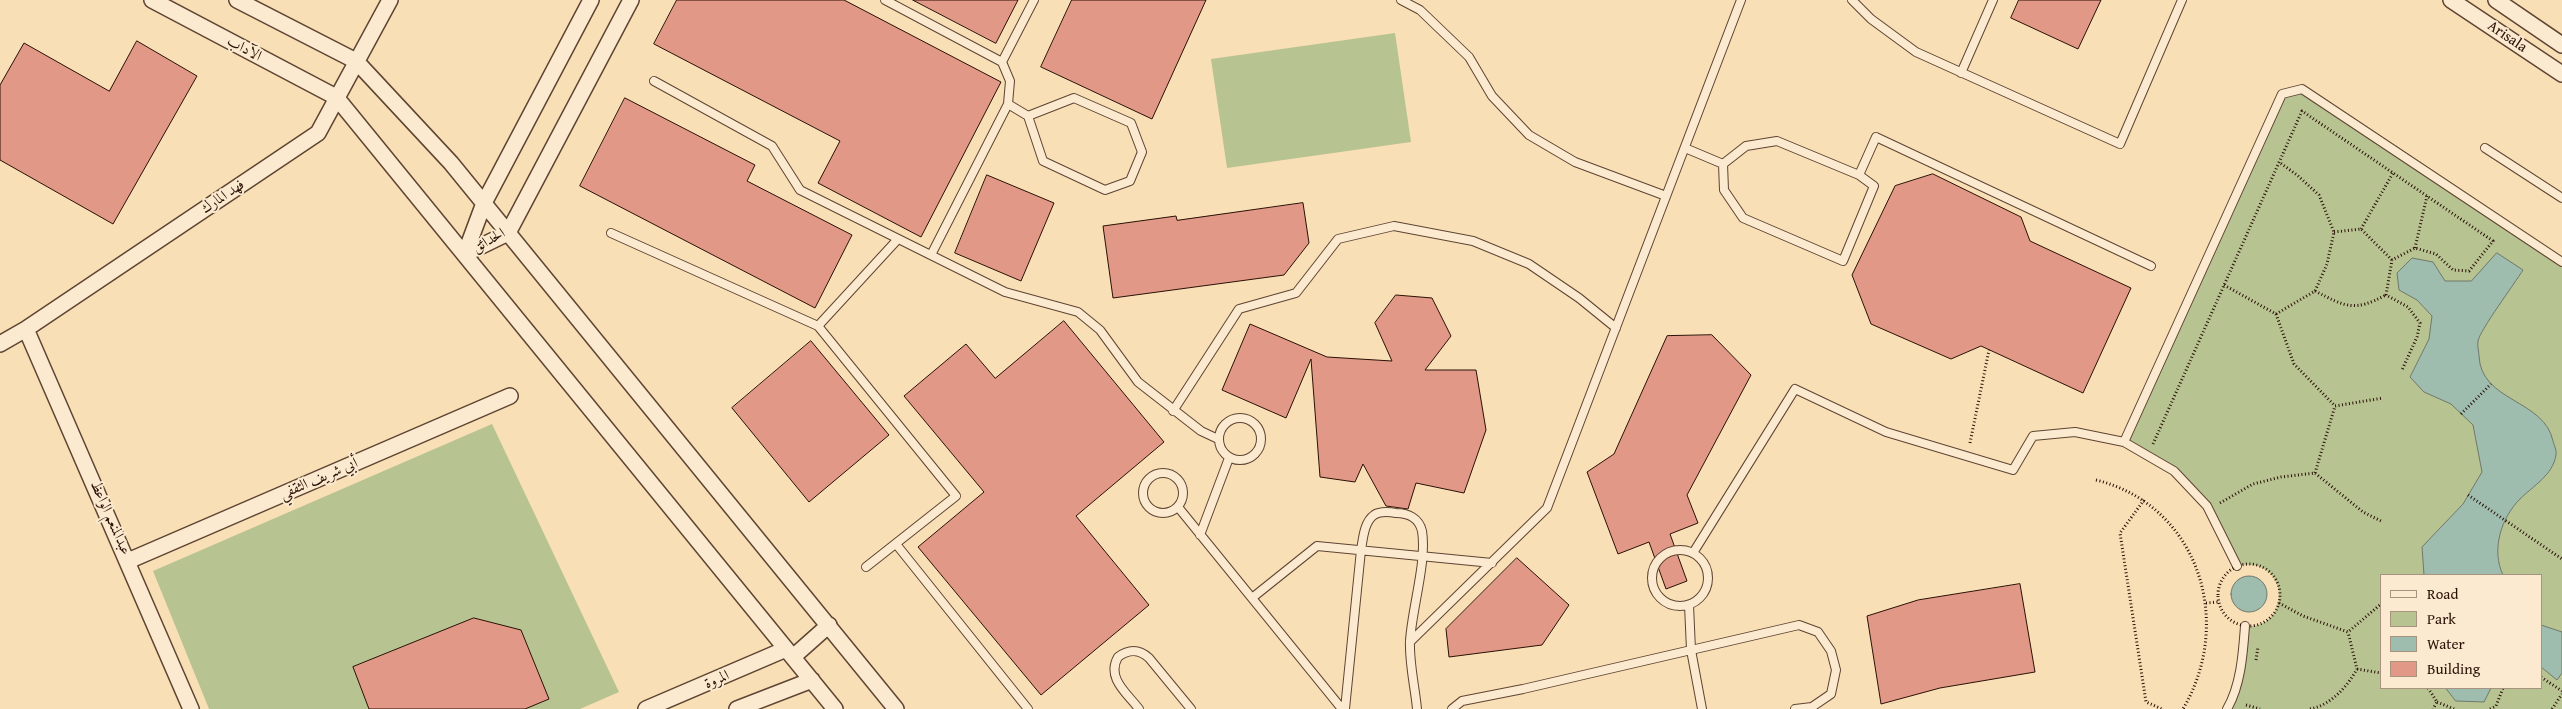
<!DOCTYPE html>
<meta charset="utf-8">
<style>
body{margin:0}
#map{position:relative;width:2562px;height:709px;overflow:hidden;background:#f9dfb5;font-family:"Gentium Book Plus",serif}
canvas{display:block}
.legend{position:absolute;left:2380px;top:574px;width:162px;height:115px;box-sizing:border-box;background:#fbeacf;border:1px solid #a7937f;margin:0;padding:6px 9px;list-style:none;font-size:15px;color:#2a1006}
.legend li{display:flex;align-items:center;gap:10px;height:25px}
.legend b{width:25px;border:1px solid #a7937f}
</style>
<div id="map">
<canvas width="2562" height="709"></canvas>
<ul class="legend">
<li><b style="height:6px;background:#fbeacf"></b>Road</li>
<li><b style="height:14px;background:#b8c392"></b>Park</li>
<li><b style="height:14px;background:#9ebdae"></b>Water</li>
<li><b style="height:14px;background:#e19886"></b>Building</li>
</ul>
</div>
<script>
const context = document.querySelector('canvas').getContext('2d');
context.lineJoin = 'round';
function fillPath(path, color) { context.fillStyle = color; context.fill(path, 'evenodd'); }
function strokePath(path, color, width, dash) { context.strokeStyle = color; context.lineWidth = width; context.lineCap = dash ? 'butt' : 'round'; context.setLineDash(dash || []); context.stroke(path); }
function drawText(font, color, halo, rows, align = 'center') {
  context.font = font + ' "Gentium Book Plus",Amiri,serif'; context.lineWidth = 4; context.setLineDash([]); context.textBaseline = 'middle'; context.strokeStyle = halo; context.fillStyle = color; for (const [text, x, y, turn = 0] of rows) {
    context.save(); context.translate(x, y); context.rotate((+turn || 0) * Math.PI / 180); context.textAlign = isNaN(turn) ? turn : align; if (halo) context.strokeText(text, 0, 0); context.fillText(text, 0, 0); context.restore();
  }
}
const green = new Path2D(`
 M1395,33L1411,142L1227,168L1211,59Z
 M2302,89L2562,262V709H2227L2232,700L2245,626C2292,631 2291,554 2237,566L2207,506L2174,471L2124,442L2282,94ZM2381,575H2541V688H2381Z
 M492,424L619,692L580,709H209L153,571Z`);
const water = new Path2D(`
 M2497,253L2523,270C2515,283 2480,330 2478,341C2477,346 2479,352 2479,356C2481,402 2544,399 2553,441C2554,445 2557,451 2556,455C2553,475 2533,486 2520,499C2501,518 2491,550 2503,575H2424L2422,547L2463,504L2482,472L2473,425L2451,404L2424,392L2410,377L2429,339L2432,316L2417,300L2399,290L2397,273L2412,258L2433,262L2445,281H2471Z
 M2231 594a18 18 0 1 1 36 0a18 18 0 1 1-36 0Z
 M2541,625L2562,632V673L2557,680L2541,667Z
 M2446,688H2491L2484,702L2456,701Z`);
const building = new Path2D(`
 M677,0H844L1001,82L921,237L818,183L840,141L654,44Z
 M913,0H1018L996,43Z
 M1072,0H1206L1152,119L1041,67Z
 M2019,0H2101L2078,49L2011,18Z
 M137,41L197,76L113,224L0,160V85L24,43L109,91Z
 M625,98L755,165L747,181L852,235L815,308L580,186Z
 M1933,174L2021,217L2030,241L2131,288L2083,393L1981,346L1951,359L1871,324L1852,275L1895,186Z
 M987,175L1054,203L1021,281L955,253Z
 M1303,203L1309,243L1284,275L1113,298L1103,226L1176,216L1177,220Z
 M1396,295L1432,298L1451,336L1425,370H1476L1486,430L1464,493L1416,483L1408,509L1386,506L1363,464L1355,482L1320,477L1311,359L1286,418L1222,390L1250,324L1327,357L1392,361L1375,323Z
 M1064,321L1164,442L1076,516L1149,605L1041,695L918,547L984,492L904,396L966,344L995,378Z
 M1712,335L1751,375L1687,495L1698,523L1670,534L1687,581L1666,589L1649,542L1618,554L1587,472L1614,454L1667,336Z
 M811,341L889,435L809,502L732,408Z
 M1517,558L1569,605L1542,645L1449,657L1446,629Z
 M2020,584L2035,672L1940,688L1881,704L1867,616L1918,600Z
 M474,618L521,630L549,699L525,709H369L353,667Z`);
const path = new Path2D(`
 M2361,229L2393,173
 M2334,232L2361,229L2392,260
 M2415,248L2427,196
 M2224,285L2276,314L2294,364L2335,406
 M2315,291C2346,307 2354,312 2386,295
 M2276,314L2315,291L2327,264L2334,232L2319,195L2297,175L2279,162
 M2461,414L2491,384
 M1970,443L1989,350
 M2153,444L2302,111L2493,241L2469,271L2453,270L2436,254L2415,248L2392,260L2386,295L2408,307L2420,323L2417,337L2402,370
 M2315,473L2335,406L2383,398
 M2096,480C2198,505 2235,621 2183,709
 M2468,495L2562,559
 M2144,500L2120,533L2146,702L2162,709
 M2220,503L2253,484L2281,477L2315,473L2363,512L2383,522
 M2218 595a31 31 0 1 1 62 0a31 31 0 1 1-62 0Z
 M2206,603L2218,602
 M2279,603L2303,616L2348,632L2381,604
 M2256,660L2258,647
 M2357,669L2381,673
 M2541,677L2562,691
 M2428,688L2437,702L2433,709
 M2437,702L2454,709
 M2246,705L2260,709
 M2310,709C2331,705 2347,687 2357,669L2348,632
 M2490,709L2496,706L2503,688
 M2552,709L2562,694`);
const lane = new Path2D(`
 M885,0L1002,62
 M1401,0L1420,10L1469,57L1492,96L1529,135L1575,162L1666,196
 M1852,0L1871,19L1916,52L2120,144L2182,0
 M1961,73L1993,0
 M654,81L772,146L800,190L1005,292L1078,312L1100,330L1138,382L1201,431L1218,439
 M1008,104L1028,116L1043,161L1105,190L1130,181L1142,152L1131,123L1074,98L1028,116
 M1685,148L1723,164L1724,190L1743,218L1843,261L1874,186L1859,175L1777,141L1746,146L1723,164
 M2485,148L2562,198
 M1859,175L1876,137L2151,266
 M611,233L818,326L956,496L866,567
 M931,255L1008,104L1010,81L1002,62L1034,0
 M818,326L898,239
 M1173,411L1239,309L1296,293L1338,239L1394,226L1473,241L1529,264L1579,298L1616,328
 M1219 439a21 21 0 1 1 42 0a21 21 0 1 1-42 0Z
 M2124,442L2282,94L2302,89L2562,262
 M1143 493a20 20 0 1 1 40 0a20 20 0 1 1-40 0Z
 M1178,507L1342,709
 M1200,535L1229,458
 M896,544L1028,709
 M1652 578a28 28 0 1 1 56 0a28 28 0 1 1-56 0Z
 M1693,553L1795,389L1886,432L2013,470L2033,436L2075,432L2124,442L2174,471L2207,506L2237,566
 M1252,598L1317,546L1492,563
 M1689,605L1691,650L1702,709
 M1410,642L1547,508L1741,0
 M1139,709C1127,693 1106,678 1118,657C1129,649 1139,649 1149,658L1191,709
 M1345,709L1361,550C1363,539 1364,522 1374,515C1380,511 1390,512 1396,513C1408,513 1419,518 1422,531C1427,562 1412,608 1410,641C1409,663 1415,687 1417,709
 M1452,709L1462,701L1523,689L1799,625L1818,632L1831,651L1836,670L1831,694L1812,707L1795,709
 M2227,709C2241,685 2243,653 2245,626`);
const street = new Path2D(`
 M152,0L336,97L835,709
 M237,0L356,61L451,163L896,709
 M2451,0L2562,74
 M2496,0L2562,45
 M465,254L508,233L631,0
 M465,254L484,203L591,0
 M26,329L191,709
 M0,344L26,329L318,133L390,0
 M128,561L510,396
 M793,657L829,625
 M646,709L786,649
 M737,709L812,680`);
const streetNames = [
 ["Arisala",2507,37,34],
 ["الآداب",244,49,28],
 ["فهد المارك",223,197,-34],
 ["الحدائق",489,241,-30],
 ["أبي شريف الثقفي",319,479,-23],
 ["عبدالمنعم الواعظ",110,518,66],
 ["المروة",717,680,-23]
];
fillPath(green, '#b8c392');
fillPath(water, '#9ebdae');
strokePath(water, '#70786b', 1);
fillPath(building, '#e19886');
strokePath(building, '#2a1006', 1);
strokePath(lane, '#5e4432', 10);
strokePath(street, '#5e4432', 18);
strokePath(path, '#2a1006', 3, [1, 2.5]);
strokePath(lane, '#fbeacf', 8);
strokePath(street, '#fbeacf', 15);
drawText('15px', '#2a1006', '#fbeacf', streetNames);
</script>
